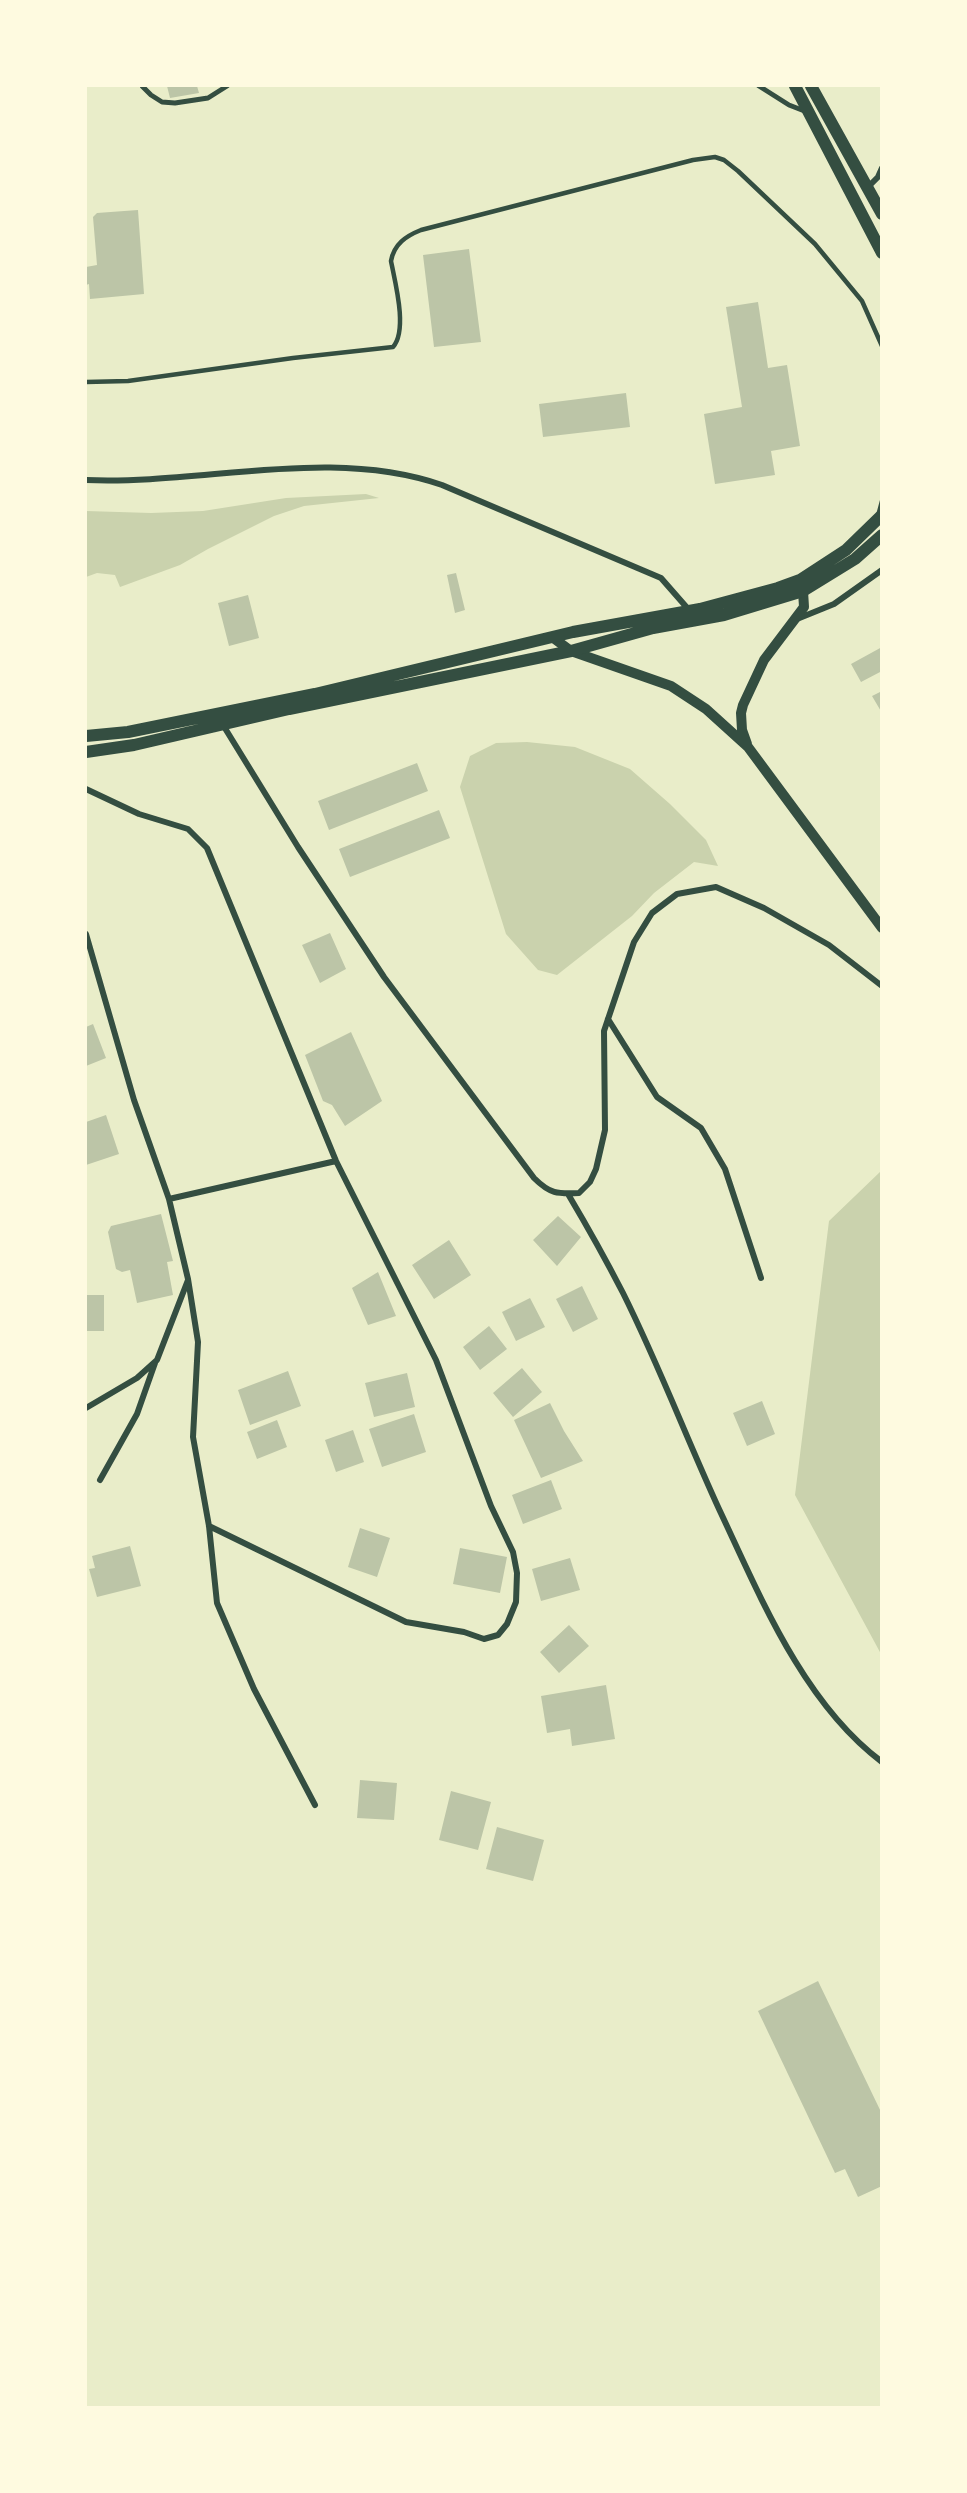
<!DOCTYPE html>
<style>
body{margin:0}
#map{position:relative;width:967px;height:2493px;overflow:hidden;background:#e9edc9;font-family:"Nunito Sans",sans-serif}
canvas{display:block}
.frame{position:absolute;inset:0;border:87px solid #fefae0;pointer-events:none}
</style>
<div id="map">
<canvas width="967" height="2493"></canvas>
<div class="frame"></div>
</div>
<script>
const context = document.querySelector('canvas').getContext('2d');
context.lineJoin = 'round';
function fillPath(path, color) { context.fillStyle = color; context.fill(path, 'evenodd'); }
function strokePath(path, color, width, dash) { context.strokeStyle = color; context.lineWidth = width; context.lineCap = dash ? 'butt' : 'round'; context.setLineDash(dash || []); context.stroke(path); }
const green = new Path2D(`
 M366,494L379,498L304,506L274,516L208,549L180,565L120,587L115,575L97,573L86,577V511L151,513L203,511L286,498Z
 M527,742L575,747L630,769L670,804L706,840L718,866L694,862L654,893L632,916L557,975L538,970L506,934L460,787L470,756L496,743Z
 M881,1171V1654L795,1495L829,1221Z`);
const building = new Path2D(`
 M167,86H197L199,93L170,98Z
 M138,210L144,294L90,299L89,284L86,285V267L97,265L93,217L97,213Z
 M469,249L481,342L434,347L423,255Z
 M758,302L768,368L787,365L800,446L771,451L775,475L715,484L704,414L742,407L726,307Z
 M626,393L630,427L543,437L539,404Z
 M456,573L465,610L455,613L447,575Z
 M248,595L259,638L229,646L218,603Z
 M882,647V671L861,682L851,664Z
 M882,691V713L872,696Z
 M417,763L428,791L329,830L318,801Z
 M439,810L450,838L350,877L339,849Z
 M330,933L346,969L320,983L302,945Z
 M93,1024L106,1058L86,1066V1027Z
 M351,1032L382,1101L345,1126L332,1105L323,1101L305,1055Z
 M106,1115L119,1154L86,1165V1122Z
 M161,1214L173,1261L167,1262L173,1295L137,1303L130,1270L122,1272L116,1269L108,1232L111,1226Z
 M558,1216L581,1237L557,1266L533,1240Z
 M449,1240L471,1275L434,1299L412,1265Z
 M378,1272L396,1316L368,1325L352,1288Z
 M582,1286L598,1319L573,1332L556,1299Z
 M86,1295H104V1331H86Z
 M530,1298L545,1327L516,1341L502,1312Z
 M489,1326L507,1349L480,1370L463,1347Z
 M522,1368L542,1392L513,1417L493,1393Z
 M288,1371L301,1406L250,1425L238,1390Z
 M407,1373L415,1407L374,1417L365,1383Z
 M762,1401L775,1434L747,1446L733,1413Z
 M550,1403L564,1431L583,1461L541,1478L514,1420Z
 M414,1414L426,1452L382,1467L369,1429Z
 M277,1420L287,1447L257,1459L247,1432Z
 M353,1430L364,1462L336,1472L325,1440Z
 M551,1480L562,1509L523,1524L512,1495Z
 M360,1528L390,1538L377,1577L348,1567Z
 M130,1546L141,1586L97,1597L89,1569L95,1568L92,1556Z
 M460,1548L507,1557L500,1593L453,1584Z
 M570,1558L580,1590L541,1601L532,1569Z
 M569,1625L589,1646L559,1673L540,1652Z
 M606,1685L615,1739L572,1746L570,1729L547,1733L541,1696Z
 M360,1780L397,1783L394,1820L357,1818Z
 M451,1791L491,1802L478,1850L439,1840Z
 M497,1827L544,1840L533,1881L486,1869Z
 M818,1981L882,2114V2186L858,2197L845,2169L835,2173L758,2011Z`);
const service = new Path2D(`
 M86,382L128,381L293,358L393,347C408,330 395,282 391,261C394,244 406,236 421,230L693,160L715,157L724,160L738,171L815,244L862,301L882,346
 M878,516L882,501`);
const pedestrian = new Path2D(`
 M142,86L151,95L162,102L175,103L208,98L227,86
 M759,86L789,105L807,112`);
const minor = new Path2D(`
 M867,188L878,177L882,168
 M86,480C203,485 329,446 442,485L661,578L689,610
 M797,619L834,604L882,570
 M223,725L298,847L384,977L534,1178C550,1194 557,1194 579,1193L590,1182L596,1169L605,1130L604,1031L634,942L652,913L677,894L716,887L764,908L829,945L882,986
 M86,789L139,814L188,829L207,848L336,1161L436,1360L491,1506L513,1552L517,1573L516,1602L507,1624L498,1635L484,1639L464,1632L406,1622L209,1526
 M86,934L134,1100L169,1199L188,1279L198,1342L193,1437L209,1526L217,1603L254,1689L315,1805
 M608,1019L657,1097L701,1128L725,1169L761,1278
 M568,1194C587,1226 606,1260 623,1293C658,1363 686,1437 719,1509C760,1596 803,1703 882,1762
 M169,1199L336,1161
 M86,1408L137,1378L157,1360L188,1280
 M100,1480L137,1414L155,1363`);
const tertiary = new Path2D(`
 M552,637L571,651L671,686L706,709L748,747L882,928
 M747,744L742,730L741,713L743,705L764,660L804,607L803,591L799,585`);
const secondary = new Path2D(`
 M795,86L882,253
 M811,86L882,214
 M86,736L128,732L315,694L573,632L700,609L778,588L800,580L846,550L882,515
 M86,752L134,745L289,709L571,651L653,628L724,615L803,591L855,559L882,535`);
fillPath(green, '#cad2ad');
fillPath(building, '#bcc5a7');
strokePath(service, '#344e41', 4.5);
strokePath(pedestrian, '#344e41', 5);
strokePath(minor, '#344e41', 6);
strokePath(tertiary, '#344e41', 10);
strokePath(secondary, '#344e41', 12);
</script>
